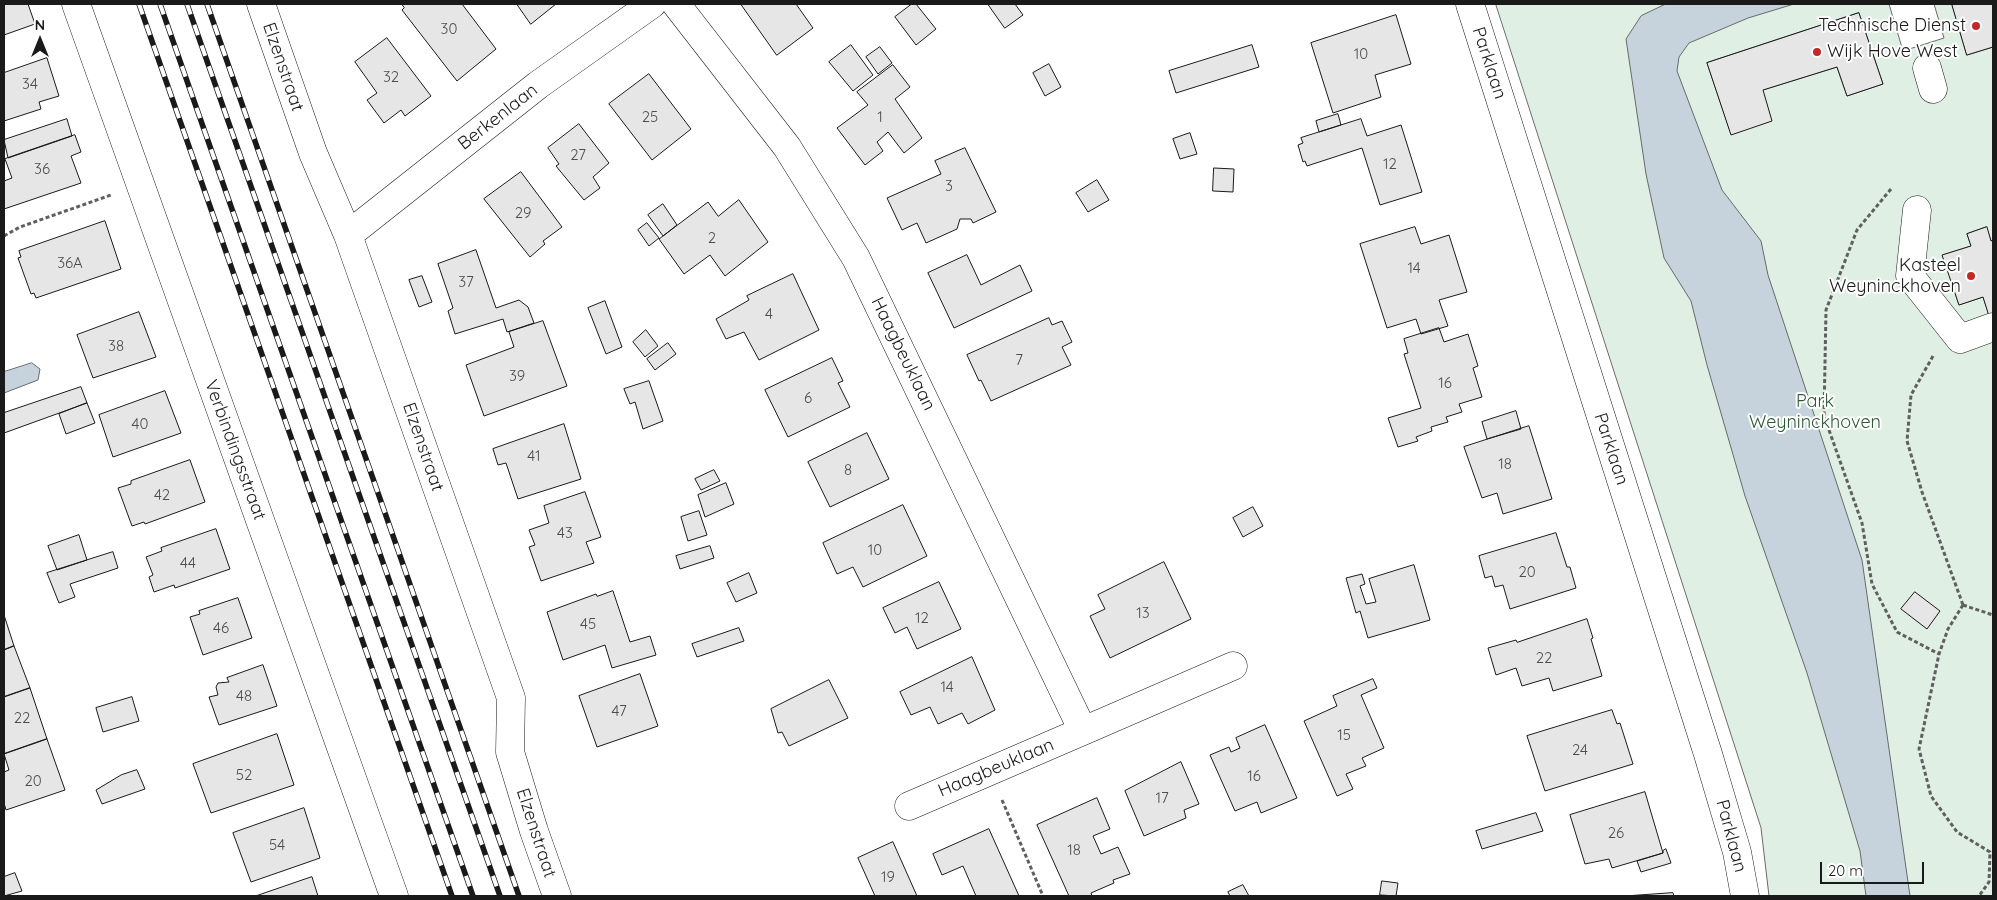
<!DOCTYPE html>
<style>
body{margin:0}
#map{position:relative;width:1997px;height:900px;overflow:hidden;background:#fff;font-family:Quicksand,sans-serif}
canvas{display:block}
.frame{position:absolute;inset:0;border:5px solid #1a1a1a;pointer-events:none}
.north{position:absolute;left:15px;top:15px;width:50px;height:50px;-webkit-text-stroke:4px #fff;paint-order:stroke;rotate:0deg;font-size:14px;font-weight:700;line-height:20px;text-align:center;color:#1a1a1a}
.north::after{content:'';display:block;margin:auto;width:18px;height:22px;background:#1a1a1a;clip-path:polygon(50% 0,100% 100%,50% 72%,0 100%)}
.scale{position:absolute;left:1820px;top:862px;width:104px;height:22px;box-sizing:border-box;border:2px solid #1a1a1a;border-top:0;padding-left:6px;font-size:15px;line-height:18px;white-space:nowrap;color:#1a1a1a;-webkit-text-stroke:4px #fff;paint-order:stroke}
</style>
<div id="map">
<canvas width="1997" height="900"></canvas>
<div class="frame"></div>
<div class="north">N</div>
<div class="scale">20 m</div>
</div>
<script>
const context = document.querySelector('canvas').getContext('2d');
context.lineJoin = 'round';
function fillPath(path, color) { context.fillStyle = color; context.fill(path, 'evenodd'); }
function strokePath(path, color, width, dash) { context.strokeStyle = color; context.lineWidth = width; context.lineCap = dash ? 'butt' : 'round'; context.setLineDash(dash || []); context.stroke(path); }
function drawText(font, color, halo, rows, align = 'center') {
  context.font = font + ' Quicksand,sans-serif'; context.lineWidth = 4; context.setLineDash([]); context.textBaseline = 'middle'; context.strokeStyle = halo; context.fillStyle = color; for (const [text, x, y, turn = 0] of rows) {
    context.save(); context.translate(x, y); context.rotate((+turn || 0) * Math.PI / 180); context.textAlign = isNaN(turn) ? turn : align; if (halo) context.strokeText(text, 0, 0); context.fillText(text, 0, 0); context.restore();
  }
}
const green = new Path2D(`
 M1496,4H1889L1903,51L1944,38L1934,4H1952L1967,55L1993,47V240L1991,241L1986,227L1967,234L1971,246L1943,255L1959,305L1983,297L1989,315L1993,314V896H1769L1761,828ZM1859,13L1883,84L1847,96L1837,67L1763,90L1731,134L1707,63Z`);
const water = new Path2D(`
 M1666,4H1794L1748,18L1689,43L1679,57L1677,71L1722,190L1761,241L1768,275L1862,560L1910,896H1866L1860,851L1807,673L1745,496L1707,365L1691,301L1664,258L1646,174L1626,39L1641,16Z
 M32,363L40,369L38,380L4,393V372Z`);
const building = new Path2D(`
 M4,4H28L35,24L4,35Z
 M402,4H462L496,49L457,81L402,10L404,8Z
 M517,4H556L531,24Z
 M741,4H796L813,28L777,55Z
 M912,4H916L936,29L916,45L895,17Z
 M988,4H1015L1023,15L1005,28Z
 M1952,4H1993V47L1967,55Z
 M1859,13L1883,84L1847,96L1837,67L1763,90L1772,121L1731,135L1707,63Z
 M1396,15L1411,64L1375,75L1381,97L1333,113L1311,43Z
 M387,38L431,96L405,116L401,110L384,123L367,100L377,93L355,62Z
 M851,45L873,75L853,91L829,62Z
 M1252,45L1259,67L1176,93L1169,71Z
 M880,47L892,63L878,74L866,57Z
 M47,58L59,96L39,102L41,109L4,121V73Z
 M1049,64L1061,87L1045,96L1033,73Z
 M893,65L910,87L895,99L922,138L904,153L888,132L877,142L883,151L865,165L837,128L868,105L857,92Z
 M649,74L691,129L652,160L609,104Z
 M1338,114L1341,125L1319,132L1316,121Z
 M67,119L72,136L8,158L4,140Z
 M1361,119L1367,136L1401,125L1422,192L1380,205L1362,148L1307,166L1305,161L1303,162L1298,145L1303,143L1301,138Z
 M579,124L609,163L593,177L600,188L584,200L556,166L559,164L548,148Z
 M1190,133L1197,154L1180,159L1173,139Z
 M75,135L81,152L71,156L81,183L4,209V181L12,178L5,159Z
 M965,148L996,212L973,223L971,219H960L957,229L926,243L917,223L902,230L887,198L941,174L935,161Z
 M1214,168L1234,169L1233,192L1213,191Z
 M521,172L562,227L543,241L545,244L530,257L484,199Z
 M1097,180L1109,200L1088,212L1076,193Z
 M739,200L768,242L725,276L710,255L684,274L659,239L708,202L718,216Z
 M663,204L677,225L663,236L648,215Z
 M105,221L121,269L36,298L34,293L31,294L18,258L21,257L19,251Z
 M647,223L659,238L649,246L638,230Z
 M1415,227L1421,244L1449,235L1467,292L1439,300L1448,326L1421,334L1416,319L1387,328L1360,244Z
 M1987,227L1991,241L1993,240V314L1989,316L1983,297L1959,305L1942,255L1971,246L1967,234Z
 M476,250L496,308L519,300L528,307L534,323L507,332L503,319L455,334L448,311L453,308L438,264Z
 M967,255L981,285L1020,265L1032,291L954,328L928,273Z
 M793,274L819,330L759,360L744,332L726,339L716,319L749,300L747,296Z
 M422,276L432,302L419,307L409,280Z
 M605,301L622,347L606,354L588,308Z
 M139,312L156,357L93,378L77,335Z
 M1049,318L1052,325L1062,321L1072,342L1062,347L1071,365L991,401L981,380L979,381L967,355Z
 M543,321L567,386L484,416L466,365L514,347L509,332Z
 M1439,328L1444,342L1468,334L1478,366L1473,368L1482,397L1459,404L1462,412L1446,417L1448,422L1431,427L1432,431L1416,437L1418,441L1398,447L1388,418L1421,408L1404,354L1408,353L1404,339Z
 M646,330L658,346L645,357L633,342Z
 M668,343L676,354L655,370L647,359Z
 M832,358L843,381L838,383L850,407L788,437L765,390Z
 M649,381L663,421L643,429L635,402L630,404L624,389Z
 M81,387L87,403L4,433V413Z
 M165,391L181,433L113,457L99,415Z
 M87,403L95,423L66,434L59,414Z
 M1516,411L1521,429L1487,439L1482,422Z
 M564,424L581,479L518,499L506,463L498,465L493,449Z
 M1529,426L1552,499L1503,514L1497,493L1482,498L1464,447Z
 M867,433L889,479L830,507L808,462Z
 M190,460L205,502L145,524L144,522L132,526L118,488L131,484V481Z
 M714,470L720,481L701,490L695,479Z
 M726,483L734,504L705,517L698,495Z
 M585,492L601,537L586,542L594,563L541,581L529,547L535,545L529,530L549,523L544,506Z
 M903,505L927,556L863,587L853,567L837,574L823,543Z
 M1253,507L1263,526L1243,537L1233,518Z
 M699,511L707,535L688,541L681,517Z
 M216,529L230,569L175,588L174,585L154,592L149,577L153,575L146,557L162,551L161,548Z
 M1556,533L1567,567H1570L1576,588L1510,609L1503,585L1495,587L1492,576L1485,578L1479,556Z
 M79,535L87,560L57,570L48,546Z
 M710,546L714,558L680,569L676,556Z
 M113,552L118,568L70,584L75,597L59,603L47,573Z
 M1164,562L1191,619L1110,658L1090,616L1105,609L1098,595Z
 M1414,565L1430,620L1368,638L1360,611L1356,613L1346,578L1362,574L1365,584L1360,586L1366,604L1376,602L1369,579Z
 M749,573L757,593L736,602L727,583Z
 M939,582L961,629L917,649L907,627L895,633L883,608Z
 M613,591L630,642L650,636L656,655L612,668L605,645L563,660L547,612L596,594L597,596Z
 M1915,592L1940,611L1927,629L1901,609Z
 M238,598L252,638L203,655L190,617L200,614L199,611Z
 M4,615L14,646L4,650Z
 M1587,619L1593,638L1591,639L1602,676L1553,691L1549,678L1522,686L1516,668L1496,675L1488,648L1516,640L1517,642Z
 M739,628L744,641L697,657L692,644Z
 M14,646L30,688L4,697V650Z
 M972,657L995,710L968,724L962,713L938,724L930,707L911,715L900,692Z
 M263,665L277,706L219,725L209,697L218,695L216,687L218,683L229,682L227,678Z
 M640,674L658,726L597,747L579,696Z
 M1373,679L1377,688L1361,695L1384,748L1362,758L1366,766L1346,774L1353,789L1337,796L1304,721L1337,706L1333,696Z
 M829,680L848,718L789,746L782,732L778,733L771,709Z
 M30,688L47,739L4,754V697Z
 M132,697L139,721L103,732L96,708Z
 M1612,710L1617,724L1620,723L1633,764L1545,791L1527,736Z
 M1265,725L1297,798L1261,813L1257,802L1235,811L1210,755L1229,747L1231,752L1240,748L1236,738Z
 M277,734L294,785L211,813L193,764Z
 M47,739L65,790L6,810L4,803V772L9,770L4,754Z
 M1181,762L1199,804L1184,810L1186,818L1144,836L1125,791Z
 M137,770L145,789L102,804L96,790L121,775Z
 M1645,792L1663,853L1612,868L1609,859L1585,864L1570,815Z
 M1097,798L1110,829L1093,836L1101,854L1118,847L1130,874L1113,880L1114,883L1091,893L1092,896H1069L1037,825Z
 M304,808L320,858L251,882L233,833Z
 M1536,813L1543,831L1482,849L1476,831Z
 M989,829L1019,896H976L963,866L942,875L933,854Z
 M893,842L917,896H875L858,858Z
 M1666,849L1671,863L1641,872L1637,861L1663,853V851Z
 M15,873L22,891L4,896V877Z
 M312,877L318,896H256Z
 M1382,881L1398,883L1396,896L1380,895Z
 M1243,885L1249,896H1230L1228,892Z
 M1673,893L1674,896H1625Z`);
const path = new Path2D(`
 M1891,189L1857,230L1826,310L1824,416L1862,523L1872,584L1897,632L1939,654
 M4,236L20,227L111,195
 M1933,356L1911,395L1907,441L1922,492L1963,605
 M1963,605L1948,629L1939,654L1919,749L1931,796L1957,832L1990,852L1989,882L1979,896
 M1963,605L1993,615
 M1002,800L1043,896`);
const minor = new Path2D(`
 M76,4L394,896
 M261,4L313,153L348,235L511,698L510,752L534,831L557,896
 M676,4L787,147L856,258L1083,731L1233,666
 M1470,4L1708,754L1737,852L1745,896
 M1927,68L1933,89
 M1917,210L1910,276L1960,339L1993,327
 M348,235L538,85L652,4
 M909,806L1083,731`);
const rail = new Path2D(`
 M139,4L452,896
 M160,4L473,896
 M187,4L500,896
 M207,4L519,896`);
const markers = [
 [1976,26,5,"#c62828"],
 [1817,52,5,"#c62828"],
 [1971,276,5,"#c62828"]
];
const numberNames = [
 ["30",449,29],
 ["10",1361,54],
 ["32",391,77],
 ["34",30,84],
 ["25",650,117],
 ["1",880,117],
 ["27",578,155],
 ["12",1390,164],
 ["36",42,169],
 ["3",949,186],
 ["29",523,213],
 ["2",712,238],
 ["36A",70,263],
 ["14",1414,268],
 ["37",466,282],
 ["4",769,314],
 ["38",116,346],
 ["7",1019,360],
 ["39",517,376],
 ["16",1445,383],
 ["6",808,398],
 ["40",140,424],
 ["41",534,456],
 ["18",1505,464],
 ["8",848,470],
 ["42",162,495],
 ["43",565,533],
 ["10",875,550],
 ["44",188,563],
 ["20",1527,572],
 ["13",1143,613],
 ["12",922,618],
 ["45",588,624],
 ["46",221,628],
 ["22",1544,658],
 ["14",947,687],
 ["48",244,696],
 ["47",619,711],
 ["22",22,718],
 ["15",1344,735],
 ["24",1580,750],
 ["52",244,775],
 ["16",1254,776],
 ["20",33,781],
 ["17",1162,798],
 ["26",1616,833],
 ["54",277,845],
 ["18",1074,850],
 ["19",888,877]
];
const poiNames = [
 ["Technische Dienst",1966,26],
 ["Wijk Hove West",1827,52,"left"],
 ["Kasteel",1961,266],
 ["Weyninckhoven",1961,287]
];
const streetNames = [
 ["Parklaan",1489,63,72],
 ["Elzenstraat",283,67,71],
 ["Berkenlaan",498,117,-38],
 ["Haagbeuklaan",903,354,64],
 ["Elzenstraat",423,447,71],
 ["Parklaan",1611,449,72],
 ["Verbindingsstraat",235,450,70],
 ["Haagbeuklaan",996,768,-23],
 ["Elzenstraat",536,833,72],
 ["Parklaan",1731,836,75]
];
const parkNames = [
 ["Park",1815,402],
 ["Weyninckhoven",1815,423]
];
fillPath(green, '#e0efe3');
strokePath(green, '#6a6a6a', 1);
fillPath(water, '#c6d2dc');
strokePath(water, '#6a6a6a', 1);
fillPath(building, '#e6e6e6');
strokePath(building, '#1a1a1a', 1);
strokePath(minor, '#1a1a1a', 29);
strokePath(path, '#5f5f5f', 3, [4, 2.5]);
strokePath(minor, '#fff', 28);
strokePath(rail, '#1a1a1a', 5.5);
strokePath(rail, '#fff', 4, [11]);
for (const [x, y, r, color] of markers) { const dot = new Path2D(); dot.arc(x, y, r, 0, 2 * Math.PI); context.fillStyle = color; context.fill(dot); strokePath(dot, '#fff', 2); }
drawText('15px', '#4d4d4d', null, numberNames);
drawText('18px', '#1a1a1a', '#fff', poiNames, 'right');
drawText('18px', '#1a1a1a', '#fff', streetNames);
drawText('18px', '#2b5a34', '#fff', parkNames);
</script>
